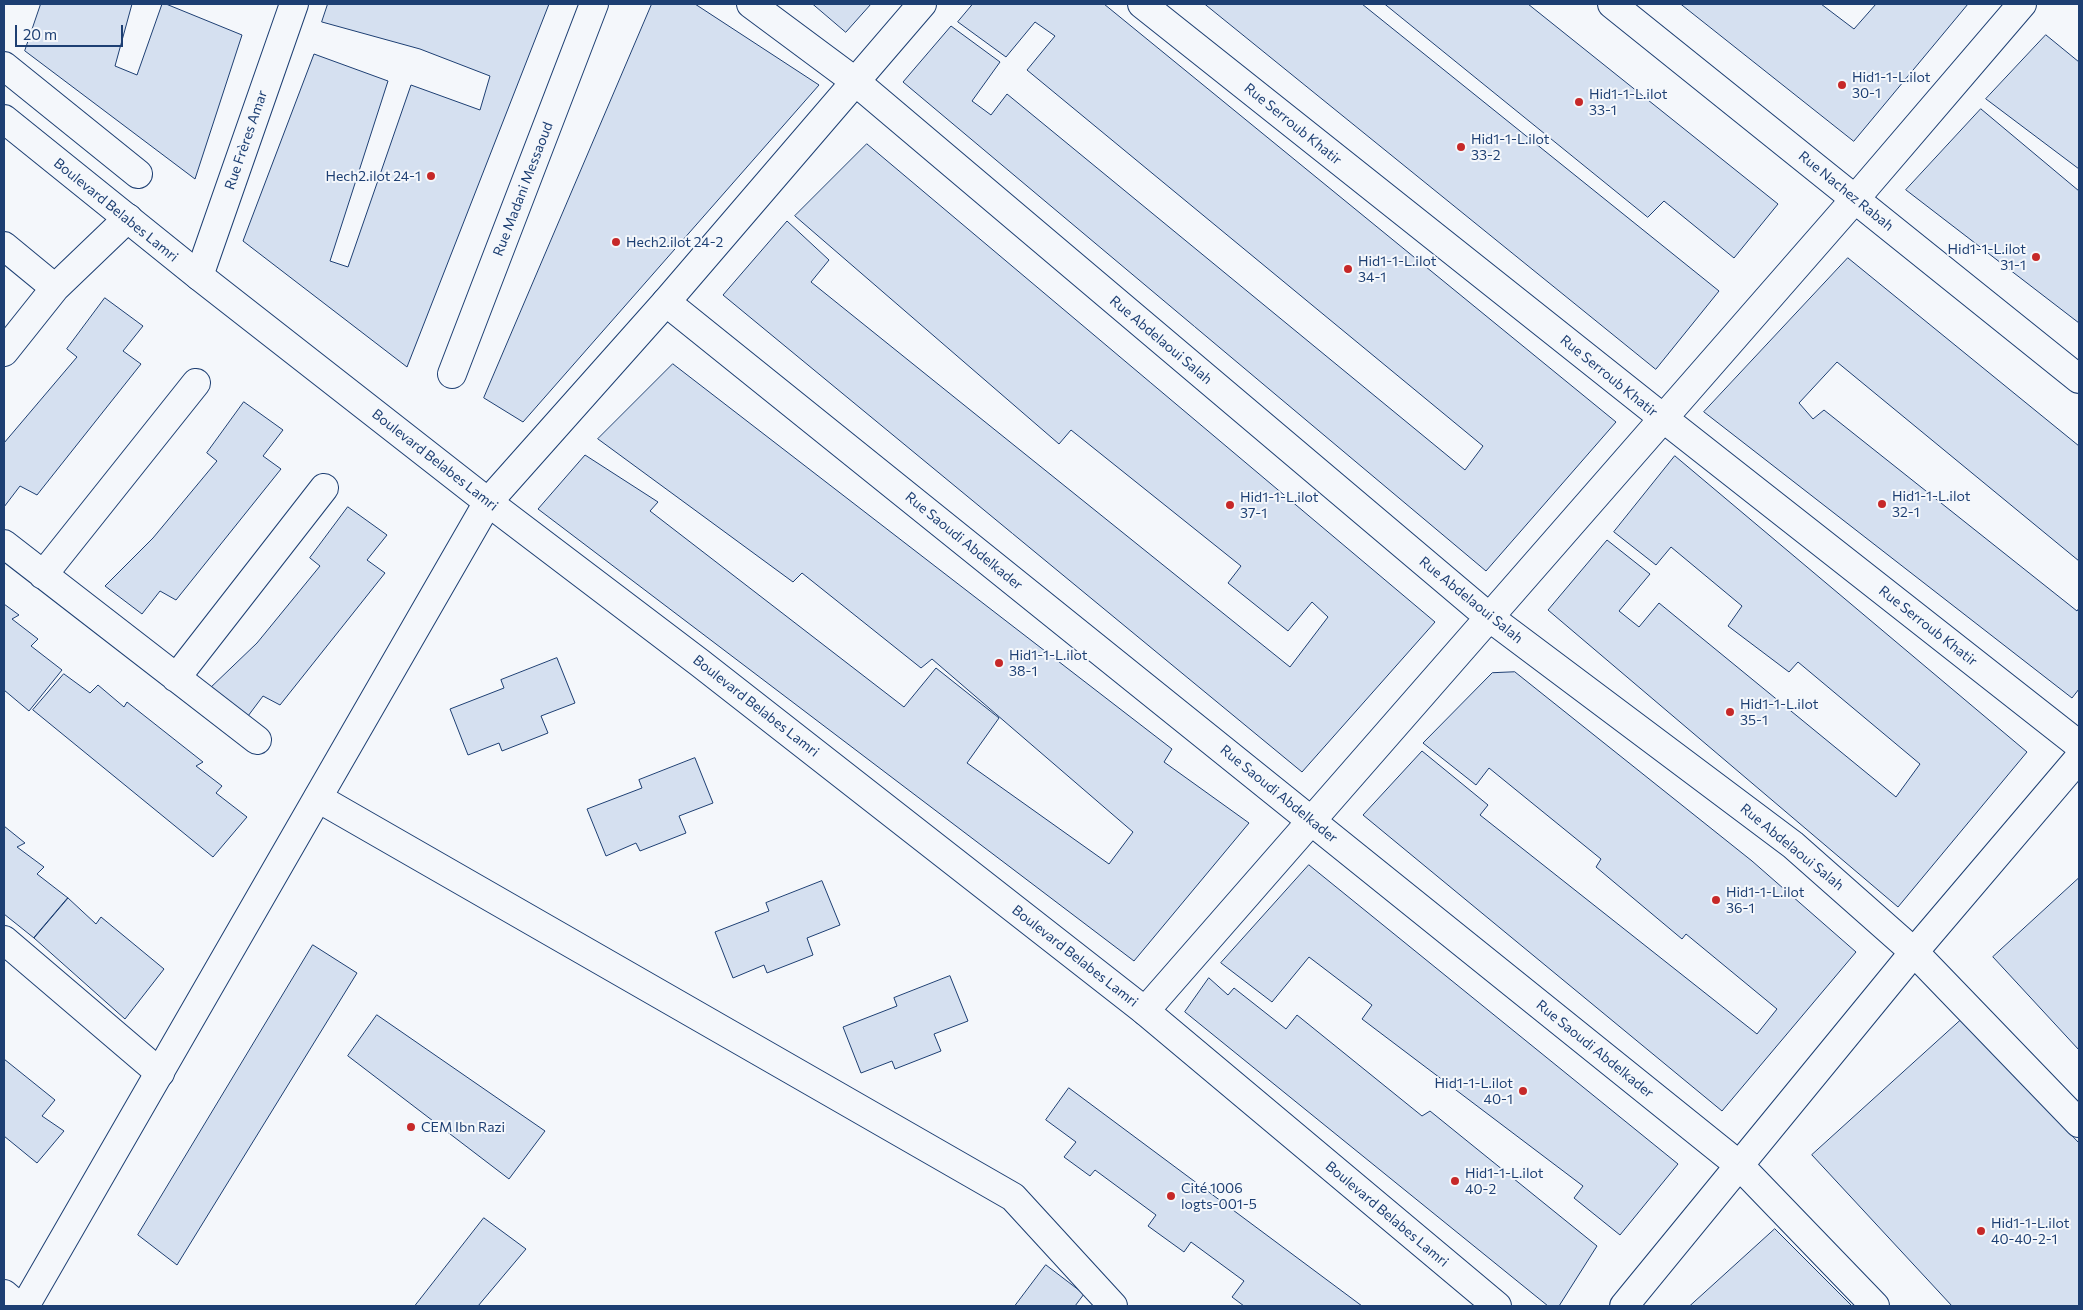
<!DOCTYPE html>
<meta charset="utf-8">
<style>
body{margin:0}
#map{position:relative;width:2083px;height:1310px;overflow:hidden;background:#f4f7fb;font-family:Commissioner,sans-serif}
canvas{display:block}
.frame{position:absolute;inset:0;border:5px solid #1d3f73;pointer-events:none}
.scale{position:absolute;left:15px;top:25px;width:108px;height:22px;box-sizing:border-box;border:2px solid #1d3f73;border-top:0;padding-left:6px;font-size:15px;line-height:18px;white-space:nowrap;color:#1d3f73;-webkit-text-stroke:4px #f4f7fb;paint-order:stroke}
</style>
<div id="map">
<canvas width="2083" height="1310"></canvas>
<div class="frame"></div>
<div class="scale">20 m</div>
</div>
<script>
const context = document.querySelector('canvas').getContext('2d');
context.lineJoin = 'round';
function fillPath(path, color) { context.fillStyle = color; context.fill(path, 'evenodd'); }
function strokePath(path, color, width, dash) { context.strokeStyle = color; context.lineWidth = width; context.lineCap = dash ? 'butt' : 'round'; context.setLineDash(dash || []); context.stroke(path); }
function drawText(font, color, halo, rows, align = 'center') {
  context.font = font + ' Commissioner,sans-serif'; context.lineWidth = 4; context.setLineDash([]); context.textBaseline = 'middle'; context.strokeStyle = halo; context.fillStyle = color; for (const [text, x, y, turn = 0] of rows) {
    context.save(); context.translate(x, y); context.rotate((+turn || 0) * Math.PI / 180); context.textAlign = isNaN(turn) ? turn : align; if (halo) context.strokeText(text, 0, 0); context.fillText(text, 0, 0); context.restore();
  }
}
const building = new Path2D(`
 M41,4H132L115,66L137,75L162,4H166L242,35L195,179L25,51Z
 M328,4H549L407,367L243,241L314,54L388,81L330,261L348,267L411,85L480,110L490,76L420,49L322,22Z
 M652,4H695L819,85L523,422L484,398Z
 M813,4H871L846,32Z
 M973,4H1104L1616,422L1486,571L903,82L951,26L1000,62L972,101L991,115L1007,94L1465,470L1483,446L1027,70L1055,36L1035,22L1006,57L958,22Z
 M1205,4H1362L1719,291L1656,369Z
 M1385,4H1528L1778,204L1734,258L1664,201L1648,217Z
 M1681,4H1821L1854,29L1876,4H1968L1854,141Z
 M2046,35L2079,62V169L1986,99Z
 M1981,109L2079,191V323L1906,190Z
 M867,144L1435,622L1302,772L723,295L787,221L829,260L811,282L1290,667L1328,617L1312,602L1288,631L1228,583L1241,566L1071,430L1059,444L795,216Z
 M1848,258L2079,446V561L1837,362L1799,403L1813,419L1824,410L2077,611L2079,608V689L2072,698L1704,412Z
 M105,298L143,326L123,351L141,364L37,495L20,486L4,507V443L77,357L67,349Z
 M673,364L1172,749L1164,762L1249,823L1134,961L538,509L585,455L658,502L650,511L904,707L936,668L999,718L967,763L1109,864L1133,832L932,659L921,668L802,573L793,582L598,439Z
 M244,402L283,430L263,456L281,469L176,600L160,591L142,614L105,586L153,538L217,461L207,453Z
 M1675,456L2027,752L1898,907L1548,610L1607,540L1650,574L1619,611L1639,627L1659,603L1896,797L1920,764L1798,662L1789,672L1728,626L1742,606L1671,547L1656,565L1614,532Z
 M348,507L387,535L367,560L385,573L280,705L263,696L245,720L208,690L257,643L320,566L310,558Z
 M4,604L19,615L12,619L38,639L31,646L62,670L29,711L4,690Z
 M557,658L575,703L541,716L548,733L502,751L499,743L468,755L450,709L504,688L501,680Z
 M1515,672L1752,861L1856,952L1722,1111L1363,815L1422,751L1488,805L1480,815L1757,1034L1777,1009L1686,934L1682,939L1596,867L1601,859L1489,768L1476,785L1423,743L1492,673Z
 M64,674L90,693L98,685L124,707L127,702L203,762L196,766L222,786L216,793L247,817L213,857L33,710Z
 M695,758L713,803L679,816L686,833L640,851L636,843L606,856L587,809L642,788L639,780Z
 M4,826L25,843L17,847L44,867L37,874L68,898L34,938L4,914Z
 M1309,865L1678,1164L1620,1235L1574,1198L1583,1186L1362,1019L1372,1005L1309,957L1272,1002L1221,963Z
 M2079,878V1050L1993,957Z
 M822,881L840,925L807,938L813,955L767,973L764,965L733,978L715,932L769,911L766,903Z
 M68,898L96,924L101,917L164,969L125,1019L34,938Z
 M313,945L357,973L177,1265L138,1235Z
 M950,976L968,1021L934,1034L941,1051L895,1069L892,1061L861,1073L843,1027L897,1006L894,998Z
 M1209,978L1228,995L1234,988L1286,1029L1297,1015L1422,1116L1430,1111L1597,1246L1559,1306H1548L1185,1012Z
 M377,1015L545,1131L509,1179L348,1056Z
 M1961,1020L2079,1143V1306H1952L1812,1155Z
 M4,1059L55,1100L42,1116L64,1131L37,1163L4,1136Z
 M1069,1088L1362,1306H1244L1232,1297L1244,1281L1191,1242L1184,1252L1148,1226L1156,1215L1095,1170L1090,1176L1064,1157L1076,1142L1046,1120Z
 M484,1218L526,1249L478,1306H415Z
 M1775,1229L1852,1306H1690Z
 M1046,1265L1084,1294L1075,1306H1015Z`);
const minor = new Path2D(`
 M751,4L856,82L1489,617L1793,845L1914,952L2079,1123
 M1142,4L1663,418L2079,745
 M4,66L138,174
 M4,246L55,288
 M199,276L294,4
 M666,302L1739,1165L1875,1306
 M4,352L55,288L128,218
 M452,374L594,4
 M4,544L257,740
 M43,575L196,383
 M176,678L324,488
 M318,798L1013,1197L1113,1306
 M4,940L160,1073
 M1145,1011L1855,199L2022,4
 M4,1294L18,1306`);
const tertiary = new Path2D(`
 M1612,4L2079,379
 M25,1306L488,502L666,302L922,4
 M1624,1306L1914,952L2079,758`);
const secondary = new Path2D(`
 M4,119L199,276L488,502L700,663L1145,1011L1497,1306`);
const markers = [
 [1842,85,5,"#c62828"],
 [1579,102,5,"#c62828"],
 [1461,147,5,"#c62828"],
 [431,176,5,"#c62828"],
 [616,242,5,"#c62828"],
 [2036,257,5,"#c62828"],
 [1348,269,5,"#c62828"],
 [1882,504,5,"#c62828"],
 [1230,505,5,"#c62828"],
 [999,663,5,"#c62828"],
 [1730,712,5,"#c62828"],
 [1716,900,5,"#c62828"],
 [1523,1091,5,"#c62828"],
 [411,1127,5,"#c62828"],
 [1455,1181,5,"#c62828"],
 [1171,1196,5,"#c62828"],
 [1981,1231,5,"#c62828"]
];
const poiNames = [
 ["Hid1-1-L.ilot",1852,77],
 ["30-1",1852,93],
 ["Hid1-1-L.ilot",1589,94],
 ["33-1",1589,110],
 ["Hid1-1-L.ilot",1471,139],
 ["33-2",1471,155],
 ["Hech2.ilot 24-1",421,176,"right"],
 ["Hech2.ilot 24-2",626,242],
 ["Hid1-1-L.ilot",2026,249,"right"],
 ["31-1",2026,265,"right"],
 ["Hid1-1-L.ilot",1358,261],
 ["34-1",1358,277],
 ["Hid1-1-L.ilot",1892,496],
 ["32-1",1892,512],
 ["Hid1-1-L.ilot",1240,497],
 ["37-1",1240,513],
 ["Hid1-1-L.ilot",1009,655],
 ["38-1",1009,671],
 ["Hid1-1-L.ilot",1740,704],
 ["35-1",1740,720],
 ["Hid1-1-L.ilot",1726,892],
 ["36-1",1726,908],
 ["Hid1-1-L.ilot",1513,1083,"right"],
 ["40-1",1513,1099,"right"],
 ["CEM Ibn Razi",421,1127],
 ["Hid1-1-L.ilot",1465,1173],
 ["40-2",1465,1189],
 ["Cité 1006",1181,1188],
 ["logts-001-5",1181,1204],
 ["Hid1-1-L.ilot",1991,1223],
 ["40-40-2-1",1991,1239]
];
const streetNames = [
 ["Rue Serroub Khatir",1293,124,39],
 ["Rue Frères Amar",246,140,-71],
 ["Rue Madani Messaoud",523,189,-69],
 ["Rue Nachez Rabah",1846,191,39],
 ["Boulevard Belabes Lamri",116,210,39],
 ["Rue Abdelaoui Salah",1161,340,40],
 ["Rue Serroub Khatir",1609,376,39],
 ["Boulevard Belabes Lamri",435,460,38],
 ["Rue Saoudi Abdelkader",964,541,39],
 ["Rue Abdelaoui Salah",1471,600,39],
 ["Rue Serroub Khatir",1928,626,38],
 ["Boulevard Belabes Lamri",756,706,38],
 ["Rue Saoudi Abdelkader",1279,794,39],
 ["Rue Abdelaoui Salah",1792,847,39],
 ["Boulevard Belabes Lamri",1075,956,38],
 ["Rue Saoudi Abdelkader",1595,1049,39],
 ["Boulevard Belabes Lamri",1387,1214,40]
];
fillPath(building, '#d5e0f0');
strokePath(building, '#1d3f73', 1);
strokePath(minor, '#1d3f73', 30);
strokePath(tertiary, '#1d3f73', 30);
strokePath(secondary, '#1d3f73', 30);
strokePath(minor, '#f4f7fb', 28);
strokePath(tertiary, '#f4f7fb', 28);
strokePath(secondary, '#f4f7fb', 28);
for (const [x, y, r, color] of markers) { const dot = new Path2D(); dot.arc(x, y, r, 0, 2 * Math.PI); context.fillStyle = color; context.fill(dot); strokePath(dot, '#f4f7fb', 2); }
drawText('14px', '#1d3f73', '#f4f7fb', poiNames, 'left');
drawText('14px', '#1d3f73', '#f4f7fb', streetNames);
</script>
